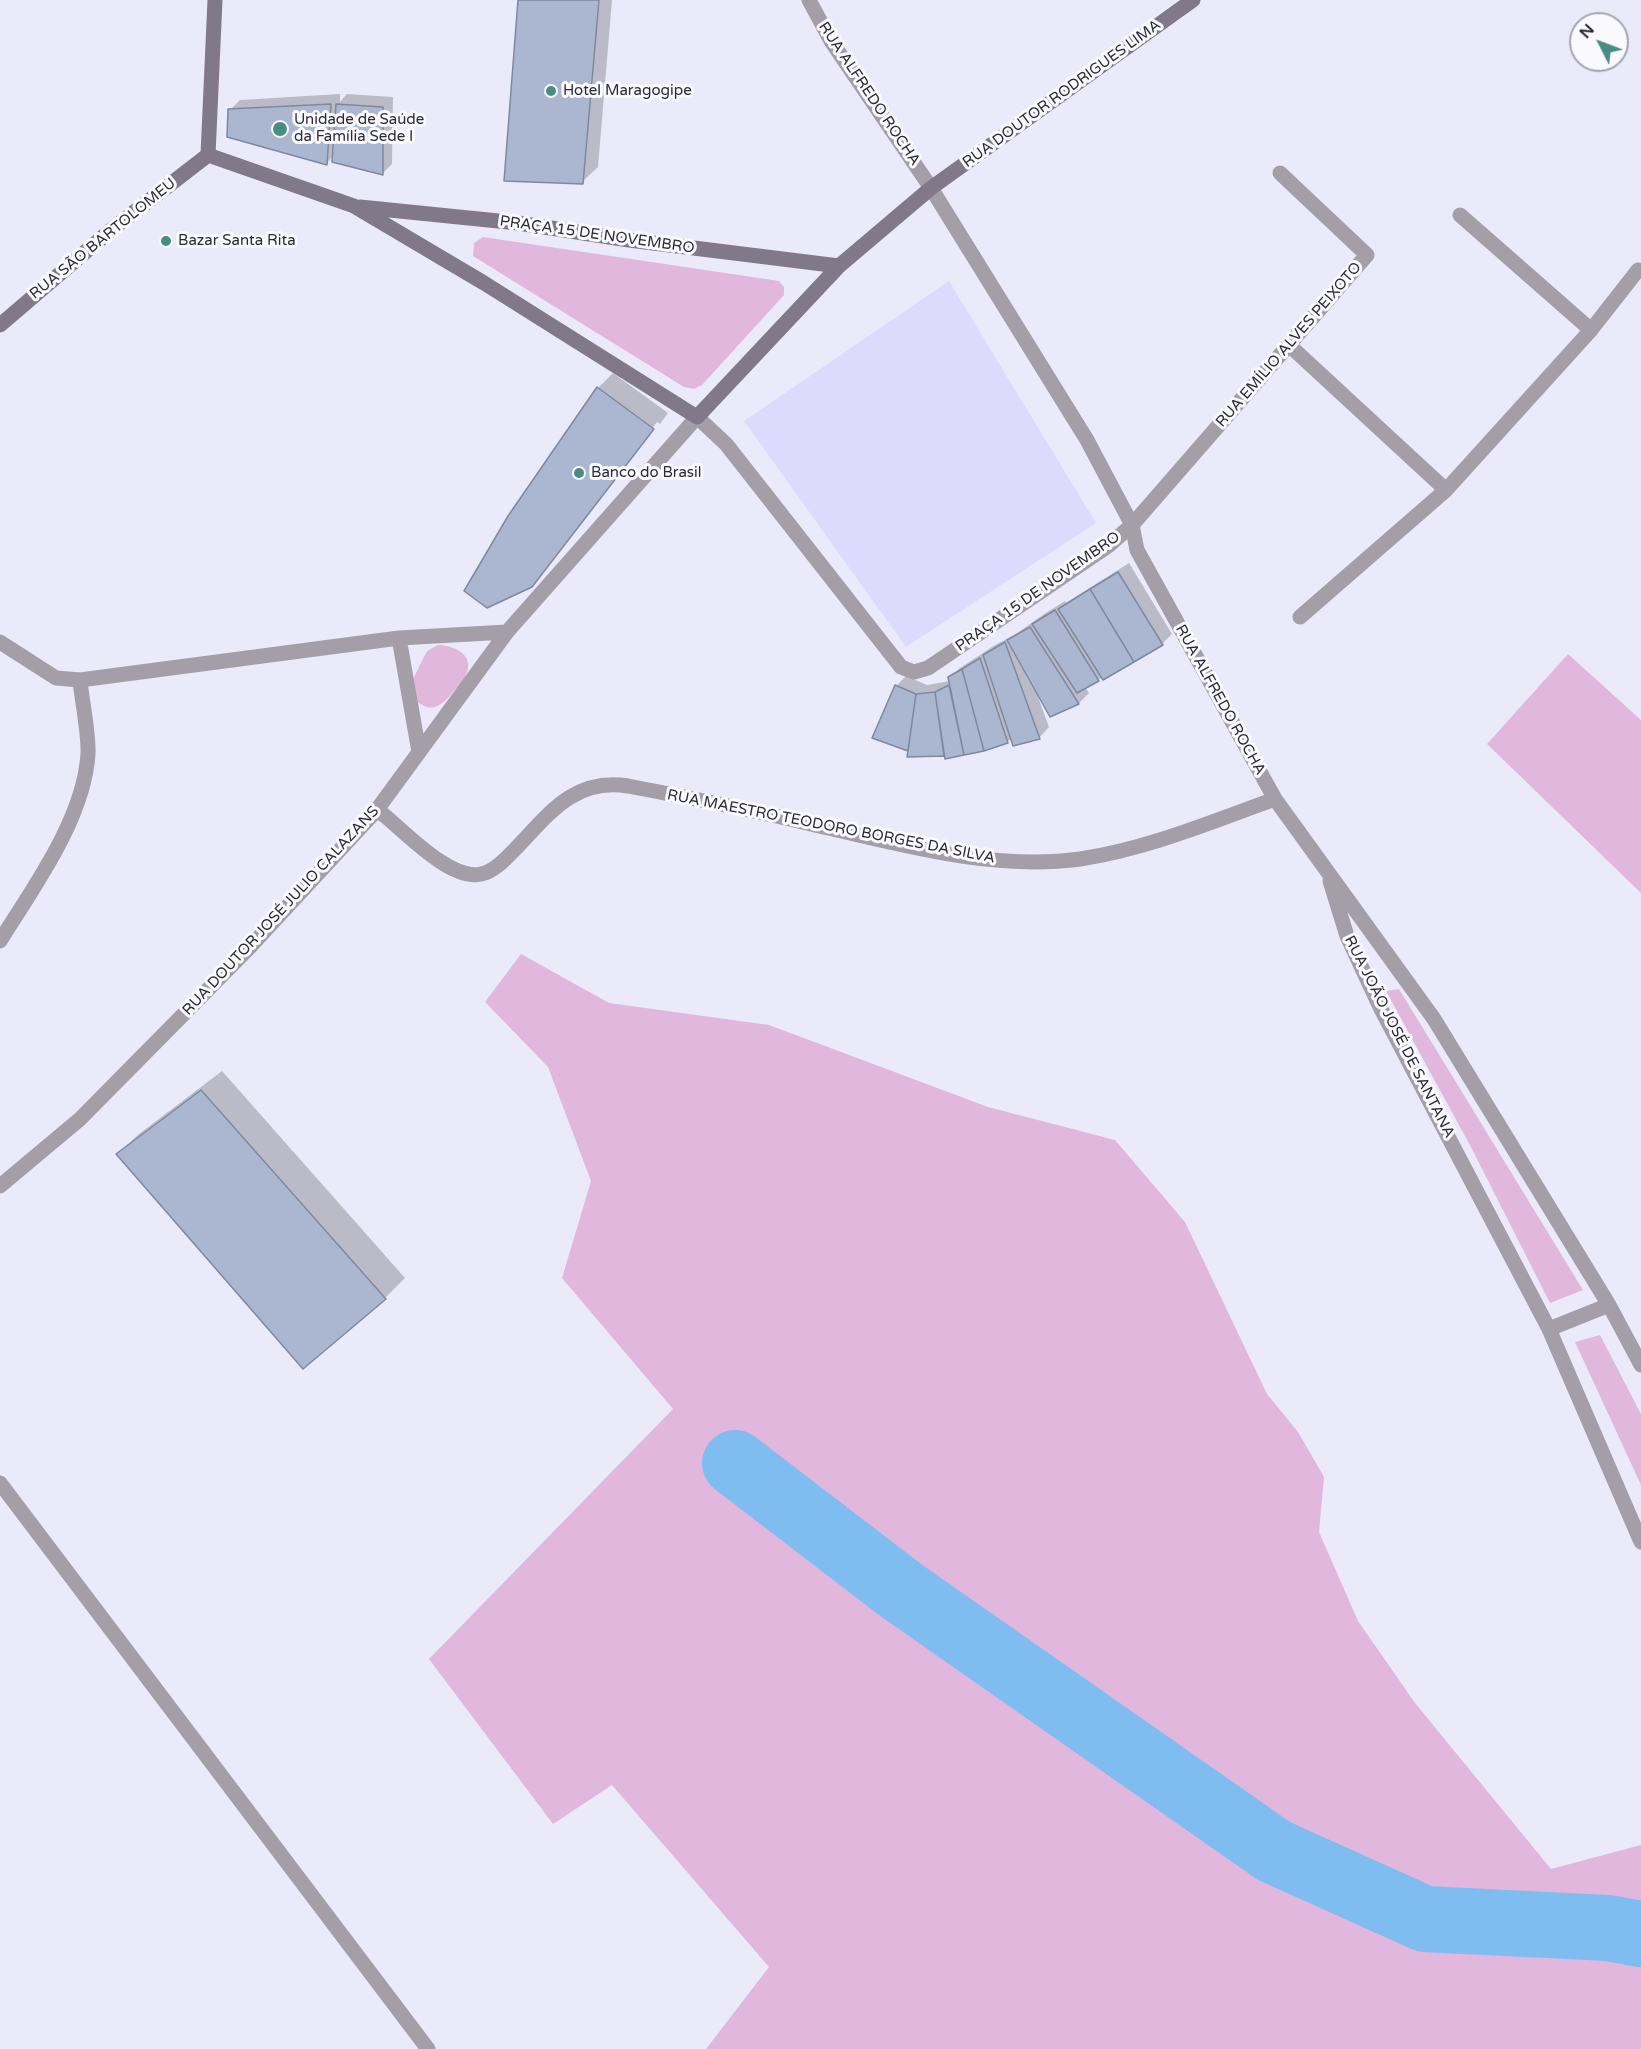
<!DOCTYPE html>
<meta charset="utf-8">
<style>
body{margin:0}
#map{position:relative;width:1641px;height:2049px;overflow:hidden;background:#eaeafb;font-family:"Varela Round",sans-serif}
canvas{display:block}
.north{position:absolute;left:1569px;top:12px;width:60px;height:60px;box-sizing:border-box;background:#f9f9fe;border:2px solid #a7a6ae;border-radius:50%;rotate:312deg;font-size:16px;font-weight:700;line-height:24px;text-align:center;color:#2b2a35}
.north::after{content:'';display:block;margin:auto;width:21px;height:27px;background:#488d82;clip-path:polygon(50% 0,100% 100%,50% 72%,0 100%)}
</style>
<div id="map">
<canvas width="1641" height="2049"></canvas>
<div class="north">N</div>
</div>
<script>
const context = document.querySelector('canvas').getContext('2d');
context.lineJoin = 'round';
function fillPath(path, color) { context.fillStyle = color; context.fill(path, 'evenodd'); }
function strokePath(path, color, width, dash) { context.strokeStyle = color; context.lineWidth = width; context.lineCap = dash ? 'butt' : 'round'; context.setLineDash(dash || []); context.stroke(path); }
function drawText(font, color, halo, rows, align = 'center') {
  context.font = font + ' "Varela Round",sans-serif'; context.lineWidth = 6; context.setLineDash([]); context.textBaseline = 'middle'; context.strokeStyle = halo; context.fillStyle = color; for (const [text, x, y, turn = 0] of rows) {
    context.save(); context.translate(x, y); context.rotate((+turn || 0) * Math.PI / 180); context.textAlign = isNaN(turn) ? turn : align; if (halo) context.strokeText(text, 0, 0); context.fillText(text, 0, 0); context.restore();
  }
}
const built = new Path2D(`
 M949,281L1096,523L906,647L744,421Z`);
const green = new Path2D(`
 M483,237L779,281L784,287V295L702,385L694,389L684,387L473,256L474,243Z
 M438,645C452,645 474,654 467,672C465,679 458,686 453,692C449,697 442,705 435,707C428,709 422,705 417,702L412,681L427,651Z
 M1568,654L1641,720V893L1487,744Z
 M521,954L609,1003L769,1025L988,1107L1115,1140L1185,1222L1267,1394L1298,1432L1324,1477L1319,1532L1358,1621L1415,1703L1551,1869L1641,1845V2049H706L769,1967L612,1785L553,1824L429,1659L673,1409L562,1278L591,1181L548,1067L485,1002Z
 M1399,989L1583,1290L1550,1303L1472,1149L1386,991Z
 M1600,1335L1641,1414V1485L1575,1342Z`);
const shadow = new Path2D(`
 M520,0H612L598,167L582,182Z
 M340,94V102L347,94L393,97L392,164L382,174L334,155L327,163L230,110L240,100Z
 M613,373L668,413L660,424L657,422L539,575H542L531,586L598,388Z
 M1129,563L1172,634L1162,644L1085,687L1089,693L1079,703L1051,715L1037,694L1049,727L1039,738H1012L1007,742L946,757V754L909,755L896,686L906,676L927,685L950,681L949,678L960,668L995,645L1016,634L1044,614L1065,601L1066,603Z
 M222,1071L405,1278L385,1298L118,1154L139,1134Z`);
const river = new Path2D(`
 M735,1463L902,1591L1274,1851L1425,1919L1608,1928L1641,1934`);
const building = new Path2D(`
 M518,0H599L583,184L504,181Z
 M331,104L327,165L227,137L228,109Z
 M336,104L383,107V175L332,162Z
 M597,387L654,429L532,587L487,608L464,591L508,516Z
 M1118,572L1163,645L1134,662L1090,589Z
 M1090,589L1134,662L1103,680L1058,609Z
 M1055,610L1099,681L1077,693L1032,624Z
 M1030,627L1079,704L1050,717L1007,640Z
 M1005,642L1040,739L1013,746L983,655Z
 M980,658L1008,743L984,751L962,669Z
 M962,669L984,751L964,755L948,677Z
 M895,685L916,694L908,751L872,738Z
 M949,685L964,755L945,759L935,692Z
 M935,692L944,756L907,757L916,694Z
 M201,1090L386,1299L303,1369L116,1154Z`);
const street = new Path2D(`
 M809,0L831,41L931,188L1087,440L1132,525L1137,550L1275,799L1434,1019L1609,1305L1641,1365
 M1460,215L1591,330
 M1289,345L1446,490
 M1300,617L1446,490L1591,330L1638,270
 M399,638L419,752
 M0,642L56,678L80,680L399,638L507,632
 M376,811L384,815C406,833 451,881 481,874C488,873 495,868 501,863C541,827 566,776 628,786C691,798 753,810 815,825C901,844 991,871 1080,859C1147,849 1211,822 1275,799
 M1330,881L1347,936L1381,1009L1549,1329L1641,1542
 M0,941C33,888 84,819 88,754C89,734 82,702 80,680
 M0,1186L80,1119L250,947L376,811L507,632L697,417L726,444L901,667L914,672L928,668L1108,546L1132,525L1367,255L1280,173
 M1549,1329L1609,1305
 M0,1483L428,2049`);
const secondary = new Path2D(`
 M208,155L354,206L484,283L697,417L839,266L931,188L1193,0
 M208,155L215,0
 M360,207L518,223L629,240L839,266
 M0,325L111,230L208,155`);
const markers = [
 [551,91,6,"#488d82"],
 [280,129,8,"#488d82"],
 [166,241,6,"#488d82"],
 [579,473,6,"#488d82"]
];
const poiNames = [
 ["Hotel Maragogipe",563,91],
 ["Unidade de Saúde",294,120],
 ["da Família Sede I",294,137],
 ["Bazar Santa Rita",178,241],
 ["Banco do Brasil",591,473]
];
const streetNames = [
 ["RUA ALFREDO ROCHA",869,94,56],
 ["RUA DOUTOR RODRIGUES LIMA",1062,94,-36],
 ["PRAÇA 15 DE NOVEMBRO",597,235,8],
 ["RUA SÃO BARTOLOMEU",103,239,-39],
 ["RUA EMÍLIO ALVES PEIXOTO",1289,345,-49],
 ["PRAÇA 15 DE NOVEMBRO",1038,592,-35],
 ["RUA ALFREDO ROCHA",1220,700,61],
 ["RUA MAESTRO TEODORO BORGES DA SILVA",831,827,11],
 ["RUA DOUTOR JOSÉ JULIO CALAZANS",281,911,-47],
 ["RUA JOÃO JOSÉ DE SANTANA",1399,1037,63]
];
fillPath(built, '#dcdbfe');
fillPath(green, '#e1b7de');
fillPath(shadow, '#0003');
strokePath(river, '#7fbcef', 66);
fillPath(building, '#abb7d0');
strokePath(building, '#7e89a0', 1.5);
strokePath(street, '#a49ea9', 15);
strokePath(secondary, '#817989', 15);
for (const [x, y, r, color] of markers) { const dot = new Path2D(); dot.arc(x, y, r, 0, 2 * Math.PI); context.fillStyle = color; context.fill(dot); strokePath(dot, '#f9f9fe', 2); }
drawText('15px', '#2b2a35', '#f9f9fe', poiNames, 'left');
drawText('15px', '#2b2a35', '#f9f9fe', streetNames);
</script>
